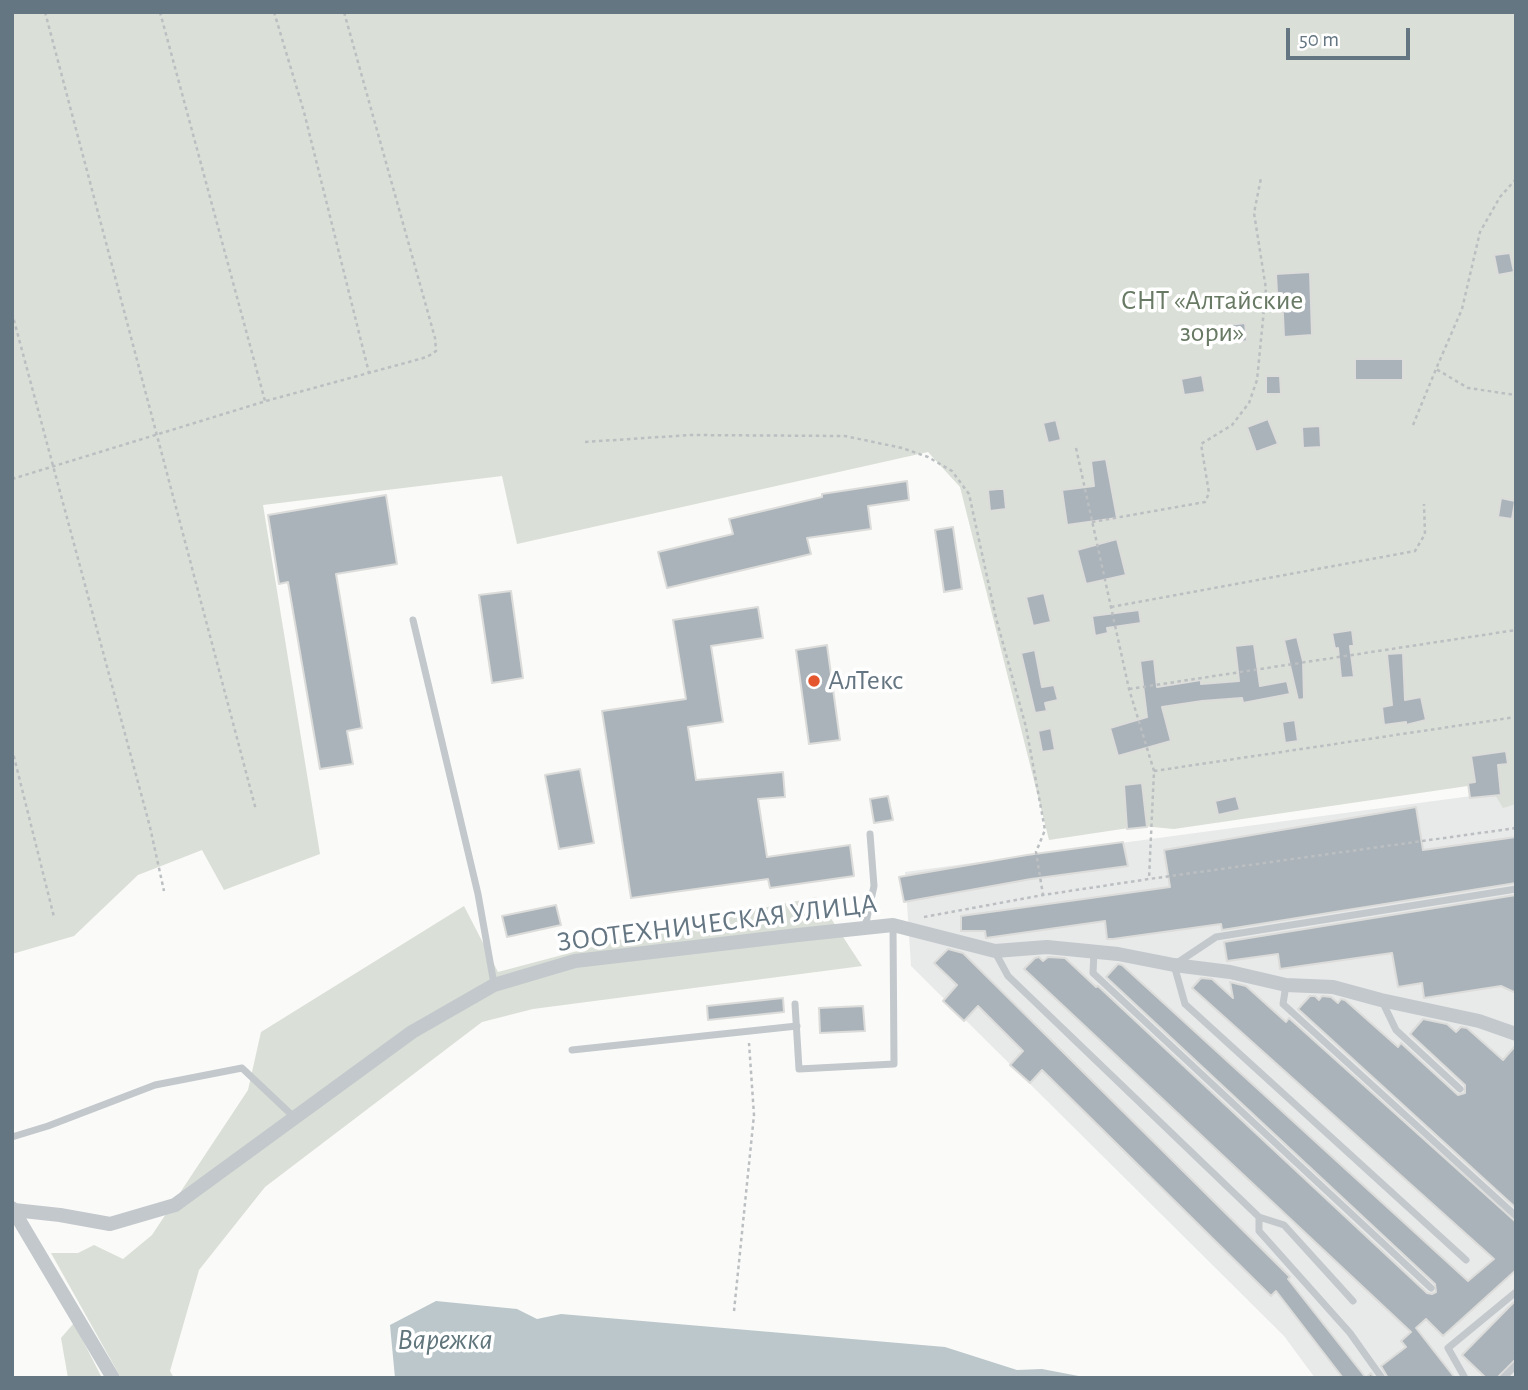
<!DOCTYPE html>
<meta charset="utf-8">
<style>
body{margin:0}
#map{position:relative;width:1528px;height:1390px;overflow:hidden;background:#fafaf8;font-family:"Alegreya Sans",sans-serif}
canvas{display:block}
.frame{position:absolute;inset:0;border:14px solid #657683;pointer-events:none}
.scale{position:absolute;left:1286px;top:28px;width:124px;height:32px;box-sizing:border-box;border:4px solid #657683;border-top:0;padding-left:9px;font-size:21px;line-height:24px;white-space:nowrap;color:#657683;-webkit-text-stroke:5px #fff;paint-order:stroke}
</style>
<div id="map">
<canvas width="1528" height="1390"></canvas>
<div class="frame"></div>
<div class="scale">50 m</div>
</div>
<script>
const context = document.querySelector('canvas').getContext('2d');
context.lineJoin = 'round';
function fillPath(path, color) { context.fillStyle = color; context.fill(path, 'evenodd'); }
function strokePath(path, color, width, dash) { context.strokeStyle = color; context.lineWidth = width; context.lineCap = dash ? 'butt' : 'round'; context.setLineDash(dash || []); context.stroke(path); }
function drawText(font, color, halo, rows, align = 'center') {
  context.font = font + ' "Alegreya Sans",sans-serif'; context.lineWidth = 7; context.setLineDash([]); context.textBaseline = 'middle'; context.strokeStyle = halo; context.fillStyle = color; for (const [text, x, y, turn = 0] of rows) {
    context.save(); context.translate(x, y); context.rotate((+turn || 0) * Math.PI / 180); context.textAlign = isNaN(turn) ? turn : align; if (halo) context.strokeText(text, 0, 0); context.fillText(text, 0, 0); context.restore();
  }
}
const built = new Path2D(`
 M1516,790V1378H1315L1284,1336L911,966L905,872Z`);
const green = new Path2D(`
 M12,12H1516V804L1503,808L1488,783L1174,829L1142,826L1049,840L960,487L928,452L517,544L502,476L263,505L320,854L224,890L202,850L138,875L74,936L12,954Z
 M817,897L862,966L533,1009L482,1022L265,1187L199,1270L170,1371L174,1378H121L51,1253H78L94,1245L123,1259L152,1235L248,1090L261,1032L464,906L498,972L668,927Z
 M74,1323L102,1378H68L61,1338Z`);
const water = new Path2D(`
 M436,1301L517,1309L537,1319L561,1314L945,1347L1017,1370L1042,1369L1089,1378H395L390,1325Z`);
const building = new Path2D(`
 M1510,253L1514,272L1498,275L1494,255Z
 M1310,272L1312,335L1284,337L1282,293H1277L1276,274Z
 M1245,323L1247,341L1231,343L1229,325Z
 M1355,359H1403V380H1355Z
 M1202,375L1205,392L1184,395L1181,379Z
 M1266,376H1280L1281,394H1266Z
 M1268,419L1278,444L1256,452L1247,427Z
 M1056,420L1061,440L1048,443L1043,423Z
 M1320,426L1321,447L1303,448L1302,427Z
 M1106,459L1117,518L1067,525L1062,490L1094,486L1091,461Z
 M907,481L909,500L868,506L871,529L807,538L811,554L667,588L658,552L733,534L729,519L822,497V494Z
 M998,489H1004L1006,509L990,511L988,490Z
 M386,495L397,564L336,574L362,728L347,731L353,764L320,769L288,582L279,584L268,515Z
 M1501,498L1515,501L1512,519L1498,517Z
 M953,527L962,589L944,592L935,530Z
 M1117,539L1126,575L1086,584L1077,550Z
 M511,591L523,678L492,683L479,595Z
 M1044,593L1051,622L1033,626L1026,597Z
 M758,607L763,638L711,646L723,722L688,727L696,780L783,772L785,797L758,799L767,857L850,845L854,876L770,888L768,879L631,898L602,711L686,699L673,620Z
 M1139,610L1141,623L1107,628L1108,633L1095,636L1092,616Z
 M1352,630L1354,646H1350L1354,677L1341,678L1338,648L1335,649L1332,633Z
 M1297,637L1303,661L1304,699L1298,700L1284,640Z
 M1254,644L1260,686L1287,681L1290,694L1243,703L1242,698L1202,701L1162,707L1171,741L1118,756L1110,728L1147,717L1140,661L1154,659L1157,687L1201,680V684L1239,681L1235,646Z
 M827,645L840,740L809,744L796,650Z
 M1035,650L1042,687L1054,685L1058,700L1045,703L1047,711L1035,713L1021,653Z
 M1403,653L1405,700L1421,697L1426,720L1406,725V722L1384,725L1382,707L1392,705L1387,654Z
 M1295,720L1298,741L1285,743L1282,722Z
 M1051,728L1055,750L1042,752L1038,731Z
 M1506,751L1508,764L1498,765L1501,795L1470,798L1468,783L1475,782L1471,756Z
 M580,769L594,843L559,849L545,775Z
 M1142,783L1147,827L1127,829L1124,785Z
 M888,796L893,820L874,823L870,799Z
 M1236,796L1240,810L1218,815L1215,801Z
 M1416,807L1423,850L1516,837V883L1222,930L1221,924L1113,939H1107L1105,921L986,938L985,931H961V916L1170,887L1164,850Z
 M1123,842L1128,866L1031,879L904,902L899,877L1027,855Z
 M1516,895V993L1501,986L1424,998L1422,983L1398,987L1392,953L1280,969L1278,954L1227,961L1224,942Z
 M556,905L561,925L507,937L502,916Z
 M948,949L963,953L1290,1277L1288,1279L1366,1378L1371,1373L1374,1378H1343L1276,1291L1271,1296L1042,1070L1030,1083L1010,1065L1023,1051L978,1006L964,1021L943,1001L957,985L934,963Z
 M1039,957L1043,961L1048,957L1065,958L1096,987L1098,986L1427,1293L1432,1294L1436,1292L1435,1284L1106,977L1118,964L1122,965L1468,1281L1494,1259L1192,988L1201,978L1212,979L1233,998L1230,982L1246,986L1286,1022L1289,1018L1516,1222V1270L1443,1336L1426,1319L1416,1328L1455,1378H1388L1381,1366L1406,1347L1401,1341L1411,1332L1024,969L1035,958Z
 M1310,996H1315L1319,1000L1322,996L1331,997L1338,1003L1341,999L1345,1000L1398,1047L1401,1043L1458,1095L1465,1093V1085L1410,1034L1423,1019L1447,1024L1456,1032L1461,1027L1467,1028L1503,1060L1516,1045V1208L1298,1009Z
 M783,998L784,1012L708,1020L707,1006Z
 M863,1006L865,1031L820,1033L819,1008Z
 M1516,1300V1359L1497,1378H1486L1462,1355Z`);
const path = new Path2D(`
 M45,12L256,810
 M160,12L265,401
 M274,12L304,112L369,373
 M1516,179L1500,197L1480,232L1462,309L1436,369L1468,388L1516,395
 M12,313L150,827L164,891
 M1413,425L1436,369
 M585,442L690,435L845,436L902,448L928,457L952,471L969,494L996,618L1026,727L1045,830L1036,852L1043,895
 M1076,448L1129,689L1154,771L1149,879
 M12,479L266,401L427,357L436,351L435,338L344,12
 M1092,522L1205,502L1209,493L1201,444L1232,425L1249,403L1257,380L1266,289L1254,213L1261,178
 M1111,607L1415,551L1425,534L1424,504
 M1129,689L1516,630
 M12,749L54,917
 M1154,771L1516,717
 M924,917L1043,895L1149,879L1516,828
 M734,1311L754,1115L749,1043`);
const lane = new Path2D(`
 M413,620L478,894L494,984
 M865,927L874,886L870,834
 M995,952L1008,976L1259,1217V1231L1350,1333L1382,1378
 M1094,952L1093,973L1431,1288
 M1286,985L1283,1004L1516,1216
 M1382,1001L1396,1030L1460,1089
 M795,1004L799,1069L894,1064L893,925
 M572,1050L797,1026
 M12,1137L48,1126L155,1085L242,1068L295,1118
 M1259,1217L1284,1225L1353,1301
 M1466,1260L1185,1004L1174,965L1216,937L1516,889
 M1465,1378L1448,1348L1516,1292
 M1503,1378L1516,1365`);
const street = new Path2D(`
 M12,1208L113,1378
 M14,1210L60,1215L110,1224L175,1205L412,1032L494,985L575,961L798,935L893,925L995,951L1047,947L1118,954L1174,965L1230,972L1286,985L1333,987L1381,1000L1479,1021L1516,1034`);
const markers = [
 [814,681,7,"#e4572e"]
];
const parkNames = [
 ["СНТ «Алтайские",1212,301],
 ["зори»",1212,333]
];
const poiNames = [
 ["АлТекс",828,681]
];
const streetNames = [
 ["ЗООТЕХНИЧЕСКАЯ УЛИЦА",717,923,-7]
];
const waterNames = [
 ["Варежка",445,1340]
];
fillPath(built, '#e8e9e9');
fillPath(green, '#dadfd7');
fillPath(water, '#bbc7cb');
fillPath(building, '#aab3b9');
strokePath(building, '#dcdcda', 2);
strokePath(path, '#bbbfc2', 2.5, [3.5, 3.5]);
strokePath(lane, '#c3c8cc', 7);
strokePath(street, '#c3c8cc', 14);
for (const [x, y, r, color] of markers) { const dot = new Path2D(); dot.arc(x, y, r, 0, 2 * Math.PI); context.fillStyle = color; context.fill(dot); strokePath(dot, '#fff', 2.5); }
drawText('28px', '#687a64', '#fff', parkNames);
drawText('28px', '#657683', '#fff', poiNames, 'left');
drawText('28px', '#657683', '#fff', streetNames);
drawText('italic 30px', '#60757c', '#fff', waterNames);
</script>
